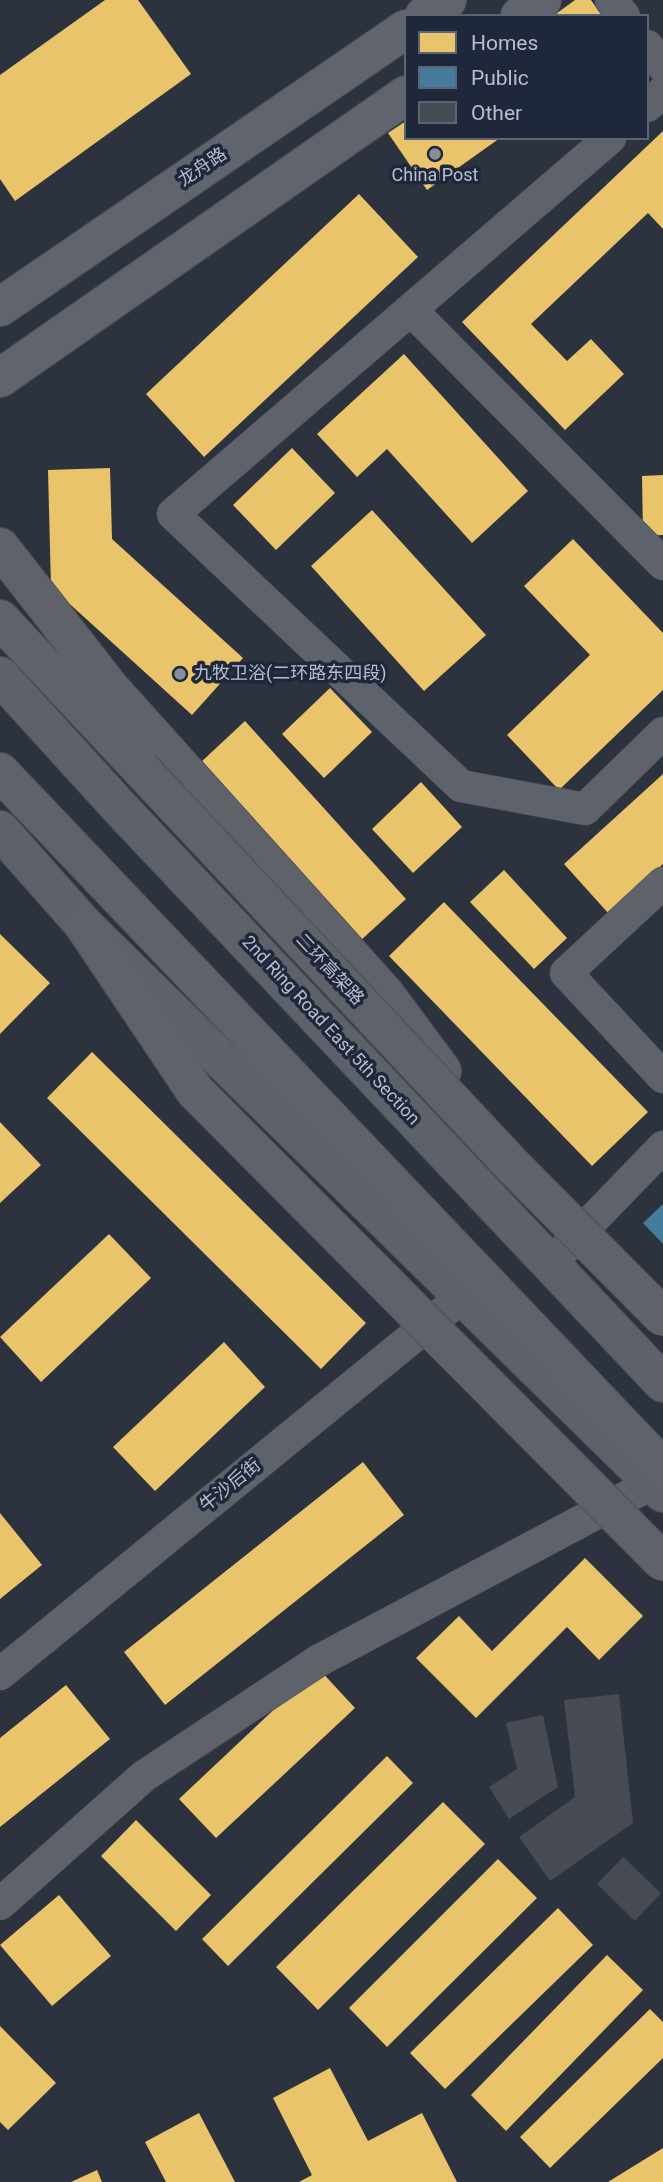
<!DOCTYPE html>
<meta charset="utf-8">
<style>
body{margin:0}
#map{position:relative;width:663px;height:2182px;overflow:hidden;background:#2d333e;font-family:Roboto,sans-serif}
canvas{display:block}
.legend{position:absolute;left:404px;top:14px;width:245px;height:126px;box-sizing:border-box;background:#1f283b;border:2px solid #5c6476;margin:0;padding:9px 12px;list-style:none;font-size:21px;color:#b8bfce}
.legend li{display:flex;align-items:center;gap:14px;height:35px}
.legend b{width:35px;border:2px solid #5c6476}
</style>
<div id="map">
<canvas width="663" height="2182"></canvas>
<ul class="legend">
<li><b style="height:19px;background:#e9c46a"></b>Homes</li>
<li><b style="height:19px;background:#457b9d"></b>Public</li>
<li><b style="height:19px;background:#464b54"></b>Other</li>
</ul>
</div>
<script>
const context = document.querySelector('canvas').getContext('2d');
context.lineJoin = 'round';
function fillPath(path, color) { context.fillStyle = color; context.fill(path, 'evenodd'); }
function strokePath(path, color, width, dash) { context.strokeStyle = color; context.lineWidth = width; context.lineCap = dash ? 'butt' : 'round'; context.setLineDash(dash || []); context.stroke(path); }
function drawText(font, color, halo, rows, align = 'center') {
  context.font = font + ' Roboto,"Noto Sans SC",sans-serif'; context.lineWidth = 7; context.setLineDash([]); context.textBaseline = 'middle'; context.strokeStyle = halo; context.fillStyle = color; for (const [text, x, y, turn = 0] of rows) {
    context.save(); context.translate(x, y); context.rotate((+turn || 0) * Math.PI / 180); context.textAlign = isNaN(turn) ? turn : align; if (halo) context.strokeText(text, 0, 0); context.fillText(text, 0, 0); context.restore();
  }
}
const homes = new Path2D(`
 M105,0H138L191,74L15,201L0,179V75Z
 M575,0H591L602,16H553Z
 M406,121V138H500L427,190L388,133Z
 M663,131V229L648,213L531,324L567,361L591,339L624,374L565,430L462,322Z
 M359,194L418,257L204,457L146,394Z
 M404,354L528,491L472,543L387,449L357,477L317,434Z
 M292,448L335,493L276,550L233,505Z
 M110,468L112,539L243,658L192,715L51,587L48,470Z
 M663,475V535L643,536L642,476Z
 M372,510L486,635L424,691L311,566Z
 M573,539L663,633V690L559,790L507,735L590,655L524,586Z
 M330,688L372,732L324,778L282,734Z
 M245,721L406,899L360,941L200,763Z
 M663,774V864L609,914L564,864Z
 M421,782L462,827L413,873L372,829Z
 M504,870L567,938L534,969L470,902Z
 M444,902L648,1112L592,1166L389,956Z
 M0,934L50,983L0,1034Z
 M92,1052L366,1323L321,1369L47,1098Z
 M0,1122L41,1165L0,1203Z
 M109,1234L151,1278L41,1382L0,1337Z
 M224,1342L265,1387L155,1491L113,1447Z
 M363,1462L404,1515L165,1705L124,1652Z
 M0,1513L42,1565L0,1599Z
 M585,1558L643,1616L599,1660L567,1627L476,1718L416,1658L459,1616L492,1651Z
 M318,1668L355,1708L216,1838L179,1799Z
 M66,1685L110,1739L0,1827V1738Z
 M387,1756L413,1783L228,1966L202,1939Z
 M443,1802L485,1844L318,2010L276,1967Z
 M136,1820L211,1895L176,1931L101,1856Z
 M498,1859L537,1898L387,2047L349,2008Z
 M59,1895L111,1956L52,2006L0,1945Z
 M558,1908L593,1945L445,2089L410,2053Z
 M607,1955L643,1990L506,2131L471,2095Z
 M650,2009L663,2022V2058L550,2168L520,2137Z
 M0,2026L56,2083L8,2130L0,2122Z
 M330,2068L368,2141L422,2113L457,2182H299L312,2175L273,2098Z
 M199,2113L235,2182H166L145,2142Z
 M663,2148V2182H608Z
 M97,2170L102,2182H71Z`);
const public = new Path2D(`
 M663,1204V1244L643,1223Z`);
const building = new Path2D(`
 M619,1694L633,1823L550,1881L519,1837L575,1797L564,1700Z
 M543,1715L558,1787L509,1819L489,1787L517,1769L506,1723Z
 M623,1857L661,1893L635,1921L597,1884Z`);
const minor = new Path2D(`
 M611,0L624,16
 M647,46L663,66
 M647,106L663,92
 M610,138L173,514L461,786L585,809L663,733
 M411,310L663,564
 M663,883L566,973L663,1077
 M550,1264L663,1147
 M0,1674L462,1297
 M0,1904L144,1776L318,1661L653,1483`);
const secondary = new Path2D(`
 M0,676L121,809L663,1383
 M0,830L83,924L663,1493`);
const primary = new Path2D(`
 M424,16L447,0
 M520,16L542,0
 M0,307L406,29
 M0,378L406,95`);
const trunk = new Path2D(`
 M0,547L110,688L385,994L442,1071
 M0,619L140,768
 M0,772L663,1468
 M83,924L195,1091`);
const trunkBridge = new Path2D(`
 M140,768L512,1165L663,1317
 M195,1091L663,1562`);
const markers = [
 [435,154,7,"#878e9c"],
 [180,674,7,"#878e9c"]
];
const streetNames = [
 ["龙舟路",203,168,-34],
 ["二环高架路",329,970,47],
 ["2nd Ring Road East 5th Section",330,1031,47],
 ["牛沙后街",231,1486,-39]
];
const poiNames = [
 ["China Post",435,176],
 ["九牧卫浴(二环路东四段)",194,674,"left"]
];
fillPath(homes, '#e9c46a');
fillPath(public, '#457b9d');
fillPath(building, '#464b54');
strokePath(minor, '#4a4e56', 33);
strokePath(secondary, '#4a4e56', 40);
strokePath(primary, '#4b505a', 40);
strokePath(trunk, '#4a4f59', 40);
strokePath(minor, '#5e626b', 32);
strokePath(secondary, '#5c616a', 38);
strokePath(primary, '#60646d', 38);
strokePath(trunk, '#606269', 38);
strokePath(trunkBridge, '#4a4f59', 40, []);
strokePath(trunkBridge, '#606269', 38);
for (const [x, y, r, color] of markers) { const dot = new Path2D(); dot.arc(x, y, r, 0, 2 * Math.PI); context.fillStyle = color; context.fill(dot); strokePath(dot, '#1f283b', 2.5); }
drawText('18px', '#b8bfce', '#1f283b', streetNames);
drawText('18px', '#b8bfce', '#1f283b', poiNames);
</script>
